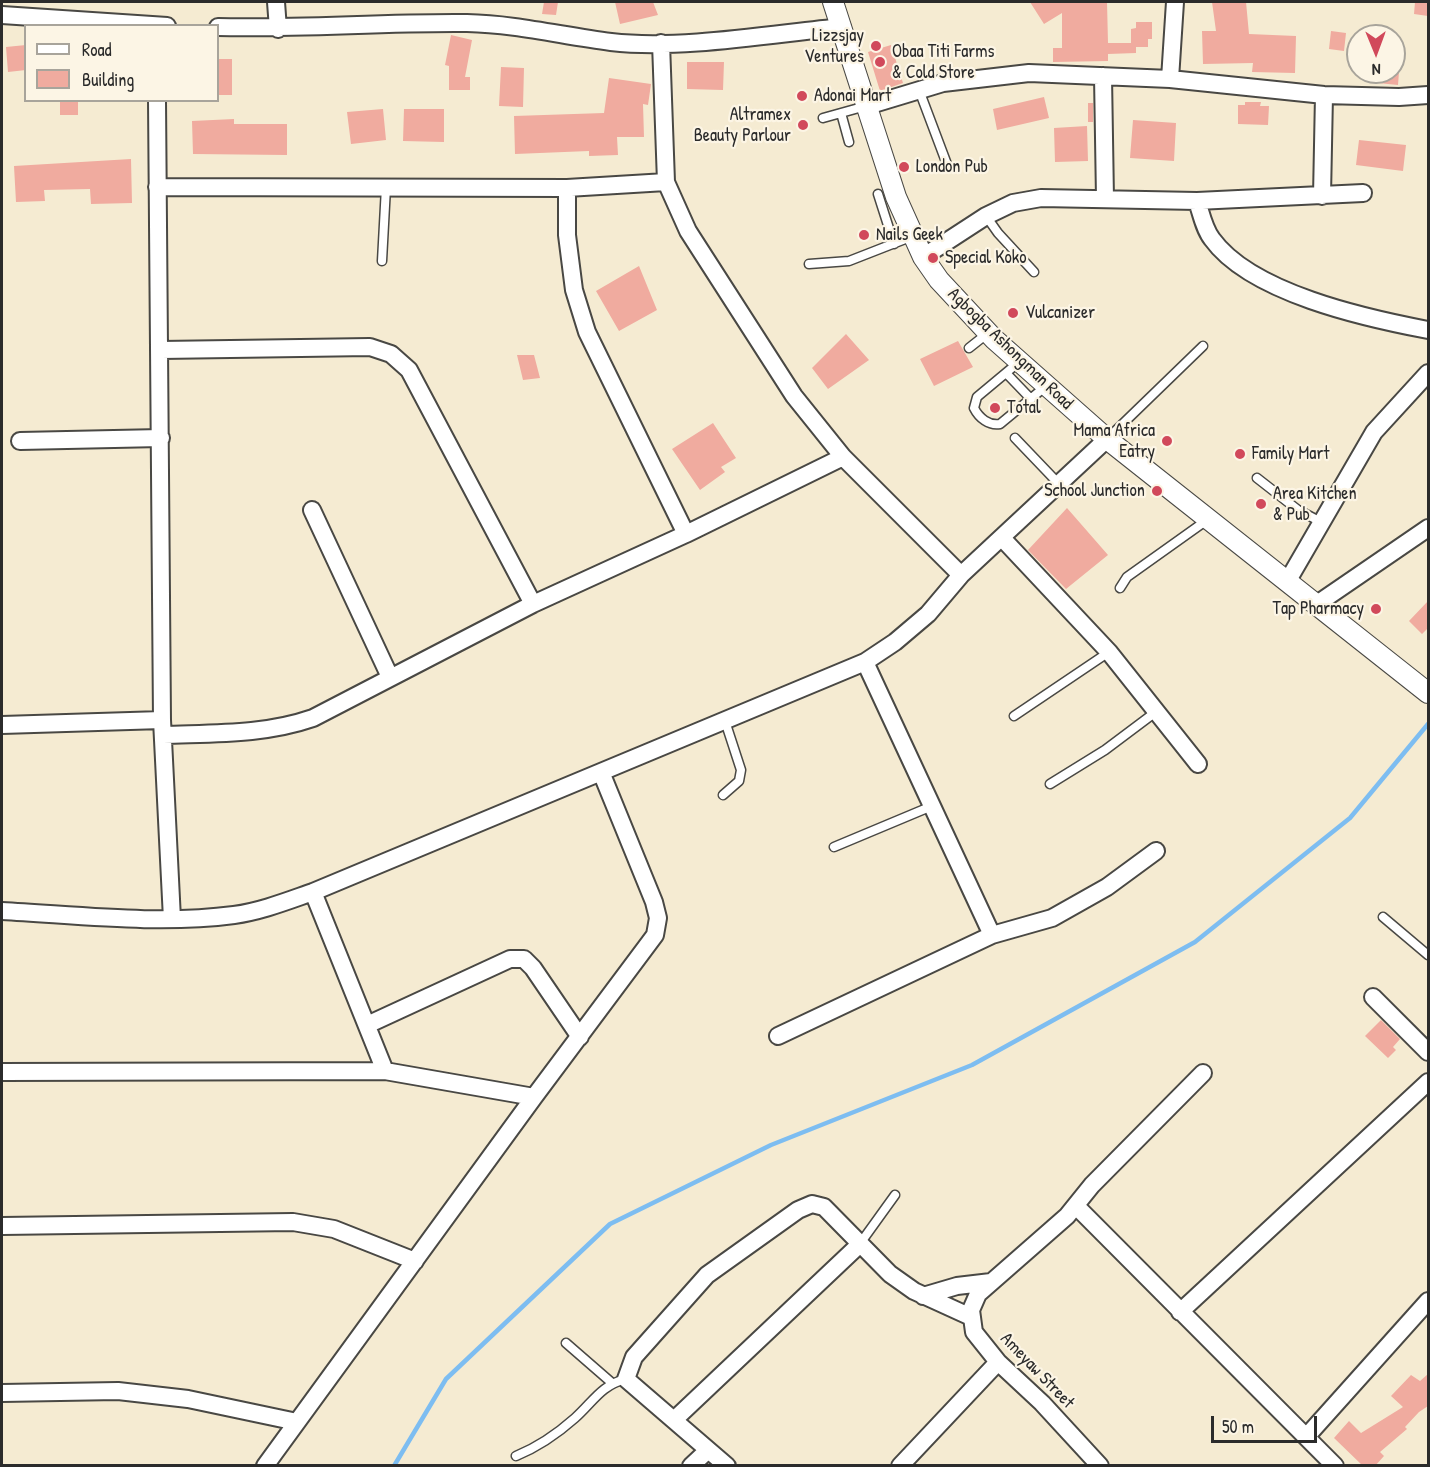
<!DOCTYPE html>
<style>
body{margin:0}
#map{position:relative;width:1430px;height:1467px;overflow:hidden;background:#f5ebd2;font-family:"Patrick Hand",sans-serif}
canvas{display:block}
.frame{position:absolute;inset:0;border:3px solid #2b2b2b;pointer-events:none}
.legend{position:absolute;left:24px;top:24px;width:195px;height:78px;box-sizing:border-box;background:#fcf5e5;border:2px solid #a8a49b;margin:0;padding:8px 10px;list-style:none;font-size:18px;color:#2b2b2b}
.legend li{display:flex;align-items:center;gap:12px;height:30px}
.legend b{width:30px;border:2px solid #a8a49b}
.north{position:absolute;left:1346px;top:24px;width:60px;height:60px;box-sizing:border-box;background:#fcf5e5;border:2px solid #a8a49b;border-radius:50%;rotate:179deg;font-size:16px;font-weight:700;line-height:24px;text-align:center;color:#2b2b2b}
.north::after{content:'';display:block;margin:auto;width:21px;height:27px;background:#d1495b;clip-path:polygon(50% 0,100% 100%,50% 72%,0 100%)}
.scale{position:absolute;left:1211px;top:1416px;width:106px;height:27px;box-sizing:border-box;border:3px solid #2b2b2b;border-top:0;padding-left:8px;font-size:18px;line-height:21px;white-space:nowrap;color:#2b2b2b;-webkit-text-stroke:4px #fcf5e5;paint-order:stroke}
</style>
<div id="map">
<canvas width="1430" height="1467"></canvas>
<div class="frame"></div>
<ul class="legend">
<li><b style="height:8px;background:#fff"></b>Road</li>
<li><b style="height:16px;background:#f0ab9f"></b>Building</li>
</ul>
<div class="north">N</div>
<div class="scale">50 m</div>
</div>
<script>
const context = document.querySelector('canvas').getContext('2d');
context.lineJoin = 'round';
function strokePath(path, color, width, dash) { context.strokeStyle = color; context.lineWidth = width; context.lineCap = dash ? 'butt' : 'round'; context.setLineDash(dash || []); context.stroke(path); }
function fillPath(path, color) { context.fillStyle = color; context.fill(path, 'evenodd'); }
function drawText(font, color, halo, rows, align = 'center') {
  context.font = font + ' "Patrick Hand",sans-serif'; context.lineWidth = 4.5; context.setLineDash([]); context.textBaseline = 'middle'; context.strokeStyle = halo; context.fillStyle = color; for (const [text, x, y, turn = 0] of rows) {
    context.save(); context.translate(x, y); context.rotate((+turn || 0) * Math.PI / 180); context.textAlign = isNaN(turn) ? turn : align; if (halo) context.strokeText(text, 0, 0); context.fillText(text, 0, 0); context.restore();
  }
}
const stream = new Path2D(`
 M394,1466L446,1379L610,1224L771,1145L972,1065L1195,942L1350,818L1428,724`);
const building = new Path2D(`
 M544,2H558L556,15L542,14Z
 M615,2H653L658,15L620,24Z
 M1030,2H1107L1108,43H1131V29L1136,28V22H1152V39H1148V47H1136V53L1108,54V61L1053,62V48H1062V13L1044,24Z
 M1212,2H1246L1249,34L1296,36L1295,73L1252,72L1253,63L1203,64L1202,31H1216Z
 M1415,2H1428V16L1414,14Z
 M1331,31L1346,33L1344,51L1329,49Z
 M451,35L472,40L465,77H470V90H449V66L445,65Z
 M26,45V70L8,72L6,47Z
 M891,45L903,83L880,91L868,52Z
 M218,59H232V95H218Z
 M687,62H724L723,90L687,89Z
 M501,67L524,68L523,107L499,106Z
 M1379,72H1399L1398,85L1378,83Z
 M609,78L651,84L648,105L643,104L644,137H617L618,155L589,156V151L515,154L514,116L604,113Z
 M1044,97L1049,118L997,130L993,109Z
 M60,100H78V115H60Z
 M1245,102H1261L1260,106H1269L1268,125L1238,124V105H1245Z
 M1088,103H1093V122H1088Z
 M383,109L386,140L351,144L347,112Z
 M404,109H444V142L403,141Z
 M234,119V124H287V155L193,154L192,121Z
 M1133,120L1176,123L1174,161L1130,158Z
 M1087,126L1088,161L1055,162L1054,128Z
 M1359,140L1406,145L1403,171L1356,165Z
 M131,159L132,203L91,204L90,189L44,190L45,201L16,202L14,166Z
 M639,266L657,310L619,331L596,291Z
 M846,334L869,360L828,389L812,368Z
 M958,341L973,367L934,386L920,359Z
 M517,355H534L540,378L523,380Z
 M713,423L736,458L721,467L725,472L700,490L672,449Z
 M1067,508L1108,555L1066,589L1028,550Z
 M1428,601V628L1422,634L1409,621Z
 M1381,1020L1400,1039L1393,1047L1396,1050L1388,1058L1365,1036Z
 M1428,1374V1406L1419,1412L1405,1427L1407,1429L1380,1452L1384,1456L1375,1466H1363L1334,1438L1349,1421L1361,1433L1403,1407L1391,1396L1411,1375L1420,1381Z`);
const service = new Path2D(`
 M919,90L948,167
 M841,113L849,142
 M823,118L866,106
 M878,194L894,244
 M986,216L998,233L1034,272
 M382,261L386,187
 M809,264L849,261L913,236
 M969,348L988,333
 M1019,362L977,397L974,408C979,418 989,426 1000,424L1046,386
 M1006,373L1031,399
 M1015,438L1059,484
 M1107,439L1203,346
 M1257,478L1298,510L1321,522
 M1120,588L1127,577L1207,520
 M1014,716L1109,652
 M1050,784L1105,750L1157,711
 M723,795L739,781L741,770L725,721
 M834,847L932,806
 M1383,917L1428,955
 M859,1245L895,1195
 M566,1343L612,1383
 M516,1456C538,1447 557,1434 575,1418C593,1402 601,1385 626,1379`);
const minor = new Path2D(`
 M276,2L278,29
 M2,15L167,26
 M218,27C301,29 384,22 467,23C516,24 563,36 611,42C680,50 771,34 842,27
 M1103,76L1105,199
 M1170,79L1175,2
 M157,100L162,720L172,919
 M867,106L943,83L1029,73L1170,79L1324,95L1399,97L1428,95
 M666,182L688,231L794,396L843,457L961,575
 M157,187L567,188L666,182L661,43
 M567,188V235L574,290L587,332L686,534
 M1322,196L1324,95
 M1197,201C1201,213 1204,229 1212,239C1251,293 1365,318 1428,330
 M923,257L986,216L1013,203L1041,198L1197,201L1363,193
 M161,350L370,347L391,354L409,370L533,604
 M20,441L161,438
 M312,510L390,677
 M1002,538L1109,652L1198,764
 M1287,582L1374,432L1428,373
 M1317,604L1428,528
 M865,662L992,935
 M2,725L162,720
 M163,735C214,733 264,735 313,718L533,604L686,534L843,457
 M313,892L385,1071
 M2,911C78,915 158,925 234,915C262,911 287,901 313,892L865,662L895,642L928,614L961,575L1107,439
 M1373,997L1428,1052
 M367,1025L510,959H524L533,968L580,1037
 M778,1036L992,935L1052,918L1107,887L1156,851
 M2,1072L385,1071L534,1097
 M1076,1206L1335,1466
 M2,1226L293,1222L334,1229L415,1261
 M923,1296L957,1286L991,1282
 M1180,1312L1428,1082
 M2,1393L118,1391L188,1399L297,1422
 M675,1419L859,1245
 M1307,1436L1428,1301
 M265,1466L534,1097L655,935L658,918L654,902L601,772
 M691,1466L707,1451
 M727,1466L626,1379L634,1357L707,1275L798,1210L812,1204L824,1207L890,1274L914,1291L971,1317
 M900,1466L998,1362
 M1100,1466L1042,1403L998,1362L974,1332L971,1310L978,1294L1067,1216L1092,1185L1203,1073`);
const tertiary = new Path2D(`
 M833,2L896,197L923,257L939,280L994,339L1107,439L1428,693`);
const markers = [
 [876,46,6,"#d1495b"],
 [880,62,6,"#d1495b"],
 [802,96,6,"#d1495b"],
 [803,125,6,"#d1495b"],
 [904,167,6,"#d1495b"],
 [864,235,6,"#d1495b"],
 [933,258,6,"#d1495b"],
 [1013,313,6,"#d1495b"],
 [995,408,6,"#d1495b"],
 [1167,441,6,"#d1495b"],
 [1240,454,6,"#d1495b"],
 [1157,491,6,"#d1495b"],
 [1261,504,6,"#d1495b"],
 [1376,609,6,"#d1495b"]
];
const poiNames = [
 ["Lizzsjay",864,36,"right"],
 ["Ventures",864,57,"right"],
 ["Obaa Titi Farms",892,52],
 ["& Cold Store",892,73],
 ["Adonai Mart",814,96],
 ["Altramex",791,115,"right"],
 ["Beauty Parlour",791,136,"right"],
 ["London Pub",916,167],
 ["Nails Geek",876,235],
 ["Special Koko",945,258],
 ["Vulcanizer",1025,313],
 ["Total",1007,408],
 ["Mama Africa",1155,431,"right"],
 ["Eatry",1155,452,"right"],
 ["Family Mart",1252,454],
 ["School Junction",1145,491,"right"],
 ["Area Kitchen",1273,494],
 ["& Pub",1273,515],
 ["Tap Pharmacy",1364,609,"right"]
];
const streetNames = [
 ["Agbogba Ashongman Road",1010,349,44],
 ["Ameyaw Street",1037,1371,46]
];
strokePath(stream, '#7dbdf1', 4.5);
fillPath(building, '#f0ab9f');
strokePath(service, '#494844', 11);
strokePath(minor, '#494844', 20);
strokePath(tertiary, '#494844', 22);
strokePath(service, '#fff', 8);
strokePath(minor, '#fff', 16);
strokePath(tertiary, '#fff', 20);
for (const [x, y, r, color] of markers) { const dot = new Path2D(); dot.arc(x, y, r, 0, 2 * Math.PI); context.fillStyle = color; context.fill(dot); strokePath(dot, '#fcf5e5', 2); }
drawText('18px', '#2b2b2b', '#fcf5e5', poiNames, 'left');
drawText('18px', '#2b2b2b', '#fcf5e5', streetNames);
</script>
